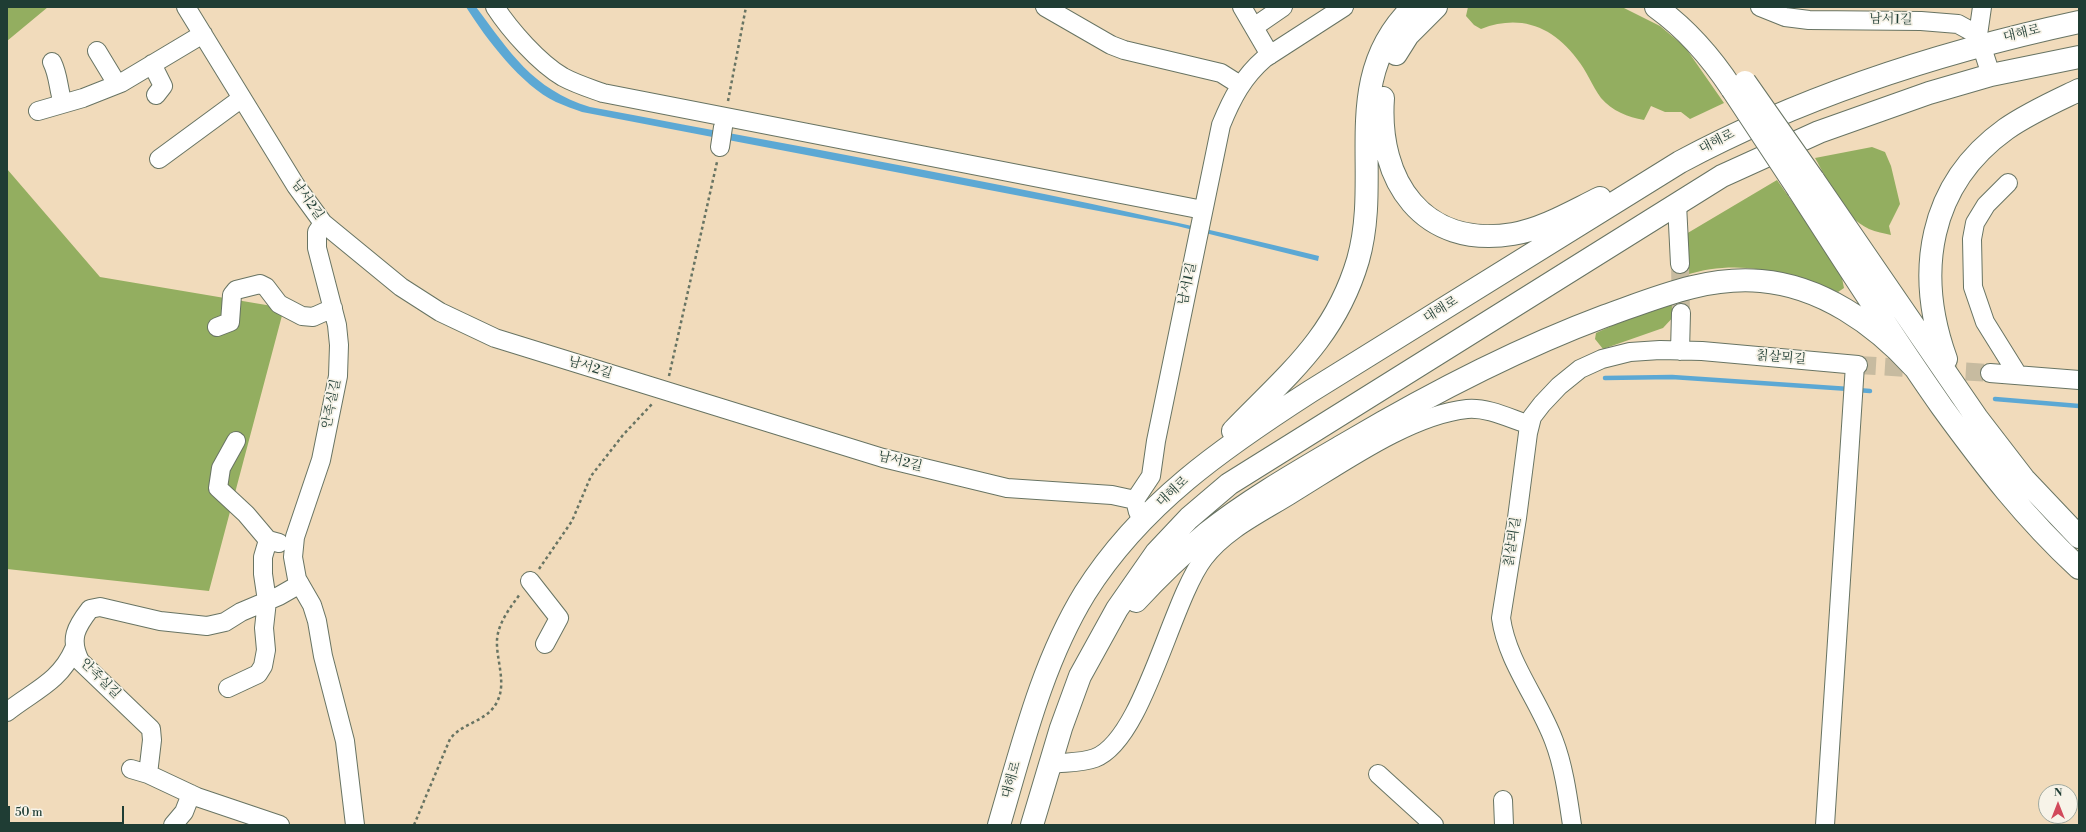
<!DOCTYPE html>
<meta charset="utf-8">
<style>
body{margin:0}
#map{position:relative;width:2086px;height:832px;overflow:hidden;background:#f1dbbb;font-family:"Libre Bodoni",serif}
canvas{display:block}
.frame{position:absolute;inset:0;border:8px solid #1f3d34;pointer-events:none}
.north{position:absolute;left:2038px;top:784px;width:40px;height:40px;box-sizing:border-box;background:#f7f3e8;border:1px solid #a1aaa0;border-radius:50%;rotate:0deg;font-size:11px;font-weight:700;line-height:16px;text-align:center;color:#1f3d34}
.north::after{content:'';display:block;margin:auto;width:14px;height:18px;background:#d1495b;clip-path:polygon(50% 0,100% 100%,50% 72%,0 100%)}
.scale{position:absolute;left:8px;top:806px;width:116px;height:18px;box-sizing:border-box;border:2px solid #1f3d34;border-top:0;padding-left:5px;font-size:12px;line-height:14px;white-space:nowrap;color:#1f3d34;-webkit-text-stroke:3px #f7f3e8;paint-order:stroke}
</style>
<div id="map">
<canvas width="2086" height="832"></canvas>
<div class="frame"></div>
<div class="north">N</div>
<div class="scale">50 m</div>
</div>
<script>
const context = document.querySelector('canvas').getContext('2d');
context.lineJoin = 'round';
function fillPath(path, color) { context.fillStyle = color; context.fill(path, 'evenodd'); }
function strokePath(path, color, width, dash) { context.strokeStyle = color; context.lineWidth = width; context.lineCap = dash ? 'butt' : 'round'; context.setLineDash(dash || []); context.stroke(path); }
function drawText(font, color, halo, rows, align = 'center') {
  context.font = font + ' "Libre Bodoni","Noto Serif KR",serif'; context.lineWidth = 3.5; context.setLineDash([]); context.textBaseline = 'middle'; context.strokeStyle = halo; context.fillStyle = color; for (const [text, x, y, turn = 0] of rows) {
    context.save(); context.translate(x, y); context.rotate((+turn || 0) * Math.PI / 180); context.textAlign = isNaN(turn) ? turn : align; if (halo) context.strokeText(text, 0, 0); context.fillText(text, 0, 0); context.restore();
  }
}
const forest = new Path2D(`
 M7,7H48L7,41Z
 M1468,7H1622L1660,26L1685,47L1724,103L1690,119L1681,112H1665L1651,106L1644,120C1628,117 1612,111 1601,98C1592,86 1587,71 1577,59C1552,26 1520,14 1481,29L1474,25L1466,16Z
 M1872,147L1885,152L1891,166L1900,204L1889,226L1891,235C1884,233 1876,232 1869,229C1842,216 1829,182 1815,158Z
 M7,169L100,277L284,308L209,591L7,569Z
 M1777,180L1835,263L1842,278L1844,288L1838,292C1789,272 1737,258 1686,275V234Z
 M1675,301L1676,314L1663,328L1603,349L1595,339L1596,333L1638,314Z`);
const water = new Path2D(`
 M466,7H476C510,52 532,89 590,107C834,153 1078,196 1319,256L1318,261L1177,226L582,112C574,109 565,106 556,102C521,85 487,40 466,7Z`);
const stream = new Path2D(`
 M1605,378L1672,377L1849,389
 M1857,390L1870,391
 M1995,399L2079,406`);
const minorTunnel = new Path2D(`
 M1680,264L1681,313
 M1858,365L1990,373`);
const path = new Path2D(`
 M728,101L746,7
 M669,376L717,162
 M539,569L572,521L591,476L623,435L653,403
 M414,825L450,739C463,722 487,722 497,702C507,683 496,660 497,640C498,623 510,608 520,594`);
const minor = new Path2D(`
 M186,7L296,186L323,223L401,287L440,312L495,338L883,458L1007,488L1112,495L1135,500
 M495,7C510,30 539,63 563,77C576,84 589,88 603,93L1203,210
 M1045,7L1111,45L1124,50L1221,73L1240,85
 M1242,7L1270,55
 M1760,7L1785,17L1809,20L1921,21L1958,24L1978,35L1991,75
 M1254,27L1283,7
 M1978,35L1982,7
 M97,51L117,84
 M52,62C59,76 58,89 63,103
 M152,64L163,86L156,95
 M38,111L83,98L121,83L203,34
 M720,147L723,127
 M159,159L242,98
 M2008,183L1986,205L1975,223L1972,239L1973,287L1985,322L2018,375
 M1677,204L1680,264
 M323,223L317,232V248L337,325L339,345L338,376L321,460L295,537L293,557L297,579L312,605L317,621L323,656L345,741L355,825
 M217,327L230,322L232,295L236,290L260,284L266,287L279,304L302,316L313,317L333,308
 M1680,351L1681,313
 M1990,373L2079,380
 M236,441L221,468L218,488L246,514L268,540L279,543
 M1138,512L1135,500L1151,476L1156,441L1221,125C1232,98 1243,77 1265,58L1344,7
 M530,581L559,618L545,644
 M228,688L258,674L263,666L266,650L264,628L267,601L263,574V557L268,540
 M7,712C33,691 60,682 74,649
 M1050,764C1065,762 1082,763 1095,758C1143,740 1171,601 1204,558C1225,530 1261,513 1290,495C1340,465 1409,415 1467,409C1488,407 1511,419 1530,425
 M131,769L148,774
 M1378,774L1434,825
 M1503,800L1504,825
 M173,825L184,812L191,794
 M280,825L197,797L148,774L152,740L151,729L80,661C69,639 76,627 90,609L100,607L160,621L207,626L225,622L241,612L279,596L300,584
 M1572,825C1568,798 1564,767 1554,741C1539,700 1507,662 1501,618L1517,518L1528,433L1532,417L1542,404L1559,386L1580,369L1602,359L1630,352L1660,350L1702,351L1858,365
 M1825,825L1855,365`);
const highway = new Path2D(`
 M1656,7C1688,30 1711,57 1732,89
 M1396,54L1408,35L1436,7
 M1383,98C1377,181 1423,249 1513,234C1543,229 1573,211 1600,198
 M1813,179L1977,418L2024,479L2079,537
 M1798,189C1845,262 1892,336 1942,407C1985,466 2025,518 2079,568
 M1946,359C1915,273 1928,185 2006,129C2029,113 2054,102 2079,90
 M1233,431C1287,375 1335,338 1358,260C1383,172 1338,79 1413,7
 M1136,601C1158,577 1182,554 1207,533C1248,500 1301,470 1347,443C1430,394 1514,350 1605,316C1656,298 1706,276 1761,281C1821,286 1875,324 1914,367
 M999,825C1022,747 1042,663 1085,593C1141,504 1224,447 1311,391L1680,162C1805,95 1940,52 2079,22
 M1032,825L1061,728L1080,676L1117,609L1156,553L1189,518L1229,484L1722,176L1819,132L1929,93L1991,75L2079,57`);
const highwayBridge = new Path2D(`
 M1745,82L1813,179
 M1732,89L1798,189`);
const streetNames = [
 ["남서1길",1891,20,1],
 ["대해로",2022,34,-13],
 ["대해로",1717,142,-27],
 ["남서2길",307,200,55],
 ["남서1길",1188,284,-78],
 ["대해로",1441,310,-32],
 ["칡살뫼길",1781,358,5],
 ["남서2길",590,368,17],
 ["안족실길",332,404,-79],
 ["남서2길",900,462,14],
 ["대해로",1173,492,-43],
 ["칡살뫼길",1513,542,-81],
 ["안족실길",100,679,45],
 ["대해로",1012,780,-74]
];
fillPath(forest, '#93ae60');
fillPath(water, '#5ca8d4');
strokePath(stream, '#5ca8d4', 4.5);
strokePath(minorTunnel, '#c7bba0', 18, [18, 9]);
strokePath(minor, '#687463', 20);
strokePath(highway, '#687463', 24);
strokePath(path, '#687463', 2.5, [3, 3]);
strokePath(minor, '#fff', 18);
strokePath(highway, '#fff', 22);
strokePath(highwayBridge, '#687463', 24, []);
strokePath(highwayBridge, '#fff', 22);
drawText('13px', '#1f3d34', '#f7f3e8', streetNames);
</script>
